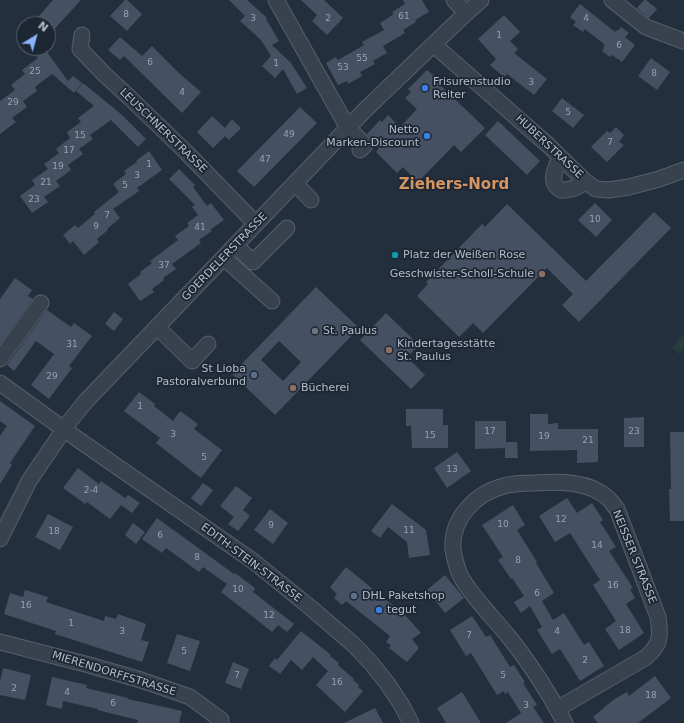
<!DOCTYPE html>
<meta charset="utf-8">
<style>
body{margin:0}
#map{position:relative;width:684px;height:723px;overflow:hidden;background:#242f3e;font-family:"DejaVu Sans",sans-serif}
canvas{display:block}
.north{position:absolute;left:16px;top:16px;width:40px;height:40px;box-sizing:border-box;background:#1d2633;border:1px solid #59626f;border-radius:50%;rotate:37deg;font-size:11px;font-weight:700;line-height:16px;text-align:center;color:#b4bcc9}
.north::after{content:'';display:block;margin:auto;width:14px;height:18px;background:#8ab4f8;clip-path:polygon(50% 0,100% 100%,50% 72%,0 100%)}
</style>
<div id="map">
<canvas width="684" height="723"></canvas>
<div class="north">N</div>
</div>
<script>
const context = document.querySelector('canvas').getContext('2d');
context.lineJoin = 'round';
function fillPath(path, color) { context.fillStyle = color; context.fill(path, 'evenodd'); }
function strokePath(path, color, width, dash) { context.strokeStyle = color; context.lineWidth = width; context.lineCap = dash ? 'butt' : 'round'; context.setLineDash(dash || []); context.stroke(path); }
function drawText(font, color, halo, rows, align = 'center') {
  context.font = font + ' "DejaVu Sans",sans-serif'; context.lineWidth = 3.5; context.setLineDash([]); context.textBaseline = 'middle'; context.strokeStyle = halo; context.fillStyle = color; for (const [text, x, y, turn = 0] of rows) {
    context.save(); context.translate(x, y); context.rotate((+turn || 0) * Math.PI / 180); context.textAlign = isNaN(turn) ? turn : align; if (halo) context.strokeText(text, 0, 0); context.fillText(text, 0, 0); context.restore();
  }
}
const green = new Path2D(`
 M684,334V348L679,354L672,347Z`);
const building = new Path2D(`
 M53,0H81L48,36V24H32Z
 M125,0H127L142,14L127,31L110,16Z
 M229,0H247L267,18L266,19L279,41L272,45L291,63L307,88L297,94L283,69L275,78L262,66L271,56L261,40L240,21L245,16Z
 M301,0H324L343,18L327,35L312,21L317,15Z
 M403,0H422L429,12L415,20L416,22L403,30L405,33L383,46L387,53L373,61L375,64L360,72L362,76L348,84L347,81L338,85L326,63L336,57L338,60L364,45L362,42L384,30L380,23L394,14L392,12L405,4Z
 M644,0H646L657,9L649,18L637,8Z
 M580,4L615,32L616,30L618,31L621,27L629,33L625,37L635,45L622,62L612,55L610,57L602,51L604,48L603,47L605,45L585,29L583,32L573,25L576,22L570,17Z
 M504,15L520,32L510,41L518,49L514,53L547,79L534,95L507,74L504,77L490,65L496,59L478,39Z
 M120,37L142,56L152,46L181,75L201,92L182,113L124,56L120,60L108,50Z
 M41,48H44L68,81L73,76L82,83L74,93L52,74L35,87L37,91L23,101L27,107L12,118L16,122L0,134V101L15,90L11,85L25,74L22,70L38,58L34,53Z
 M651,58L670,72L657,90L638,76Z
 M427,70L442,83L440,85L485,128L461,152L454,145L418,182L403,167L397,173L376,152L379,148L367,134L380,120L382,122L388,115L400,127L417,109L405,98L411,92L408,89Z
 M83,83L121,114L146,139L138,147L111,120L90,135L93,139L79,149L83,154L68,165L71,170L56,181L60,186L44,197L48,202L32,213L20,196L35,185L32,180L48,169L44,164L59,153L56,149L70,138L67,132L81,122L78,118L94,106L76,91Z
 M562,98L584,115L573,128L552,111Z
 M300,107L317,123L254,187L237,171Z
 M212,116L225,128L232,119L241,128L229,140L225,136L213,148L197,132Z
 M498,121L540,161L527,175L485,135Z
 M616,127L624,135L619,142L624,145L607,162L591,147L607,131L610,133Z
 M149,151L162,170L137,188L139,191L113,209L120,218L107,229L108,230L97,239L99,242L84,255L73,241L70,244L63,235L75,225L78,228L95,214L94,212L119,192L113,184L126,174L124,171L137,162L136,161Z
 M179,169L195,185L193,187L207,206L211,203L224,220L210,230L212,231L199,240L201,243L172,264L176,269L163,278L164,280L152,289L154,292L140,301L128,284L141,274L140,272L152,263L150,261L178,240L175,236L189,226L187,223L198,215L192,207L195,205L169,179Z
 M595,203L612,220L596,237L578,220Z
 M507,204L586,281L654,212L671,228L579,322L562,305L573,294L547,268L483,333L473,323L459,337L417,296L428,284L426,282L482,224L485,227Z
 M15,278L32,290L28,296L33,299L0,344V299Z
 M316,287L359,328L275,415L232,374ZM279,341L301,362L283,381L261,360Z
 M47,310L71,327L74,323L92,336L69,366L72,368L49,399L31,385L54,354L36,341L14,371L7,365Z
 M114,312L123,319L114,331L105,324Z
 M386,313L419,345L407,357L425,375L411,389L360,340Z
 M139,392L155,404L154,406L173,421L180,411L198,424L194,429L222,450L201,478L156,443L160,438L124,411Z
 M0,401L35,426L10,463L12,465L0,484V436L7,426L0,421Z
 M406,409H443V425H448V448H412L411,426H406Z
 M530,414H548V424L558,423V429H598V462L577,463V450L530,451Z
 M644,417V447H624V418Z
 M475,421H506V442H517L518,458H505V448L475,449Z
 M670,432H684V521H670L669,489H671Z
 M457,452L471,471L447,488L434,468Z
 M78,468L99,484L101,481L125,498L128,495L140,503L132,513L121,505L110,519L87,502L85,504L63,488Z
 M203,483L213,490L201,506L191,498Z
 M236,486L252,498L243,510L250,516L238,531L228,524L234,517L220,506Z
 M567,498L577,513L592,503L603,520L600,522L616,547L609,551L633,588L630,589L635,598L626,604L644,633L619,650L605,629L616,621L593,585L600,580L570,533L555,542L539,516Z
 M392,504L426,530L430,555L409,558L407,542L388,527L380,538L371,531Z
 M513,505L525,525L517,530L537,562L536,563L554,593L542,601L553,620L564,613L584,645L589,642L604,666L580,681L560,649L552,654L537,630L542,627L530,606L521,613L514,602L524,596L512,578L511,579L498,560L503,557L482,525Z
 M270,509L288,523L273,544L254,530Z
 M48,514L73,527L60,550L35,537Z
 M157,518L234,574L235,573L255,588L253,592L294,624L287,632L278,625L272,632L252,616L221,592L227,584L203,567L199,572L166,548L162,553L142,539Z
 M133,523L145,532L136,544L125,535Z
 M346,567L406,616L421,633L412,639L419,648L407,662L389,648L391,645L386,642L390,636L346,601L342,605L334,598L337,594L330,587Z
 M445,575L464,598L445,613L427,590Z
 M25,590L48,597L46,602L104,621L105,616L116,619L118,614L146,624L141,640L149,642L142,662L55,634L56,631L4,614L10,593L23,597Z
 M472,616L486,637L490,635L510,667L514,665L525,682L523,683L537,705L533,707L544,723H506L521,713L508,692L505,694L504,691L497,695L471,653L466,656L450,630Z
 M301,631L331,655L330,656L339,663L338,665L354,679L353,680L359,685L358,687L363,691L345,712L316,685L328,671L313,657L302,670L291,660L280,674L269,666L275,658L277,660Z
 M177,634L200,641L190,671L167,663Z
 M233,662L249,669L241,689L225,683Z
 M3,668L31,675L25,700L0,695V682Z
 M655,676L671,698L638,723H598L593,717L613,700L627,692L629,696Z
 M52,677L87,685L86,688L128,698V699L182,711L179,723H137L138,720L97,710L98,709L63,701L62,709L46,705Z
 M462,692L481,723H446L437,708Z
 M375,708L383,723H344Z`);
const minor = new Path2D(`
 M276,0L348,128L365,145L360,150
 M454,0L466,13
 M612,0L646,27L683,41
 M82,35L80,49L105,75L130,98L187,153L256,224
 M434,45L548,145L586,182L596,189L608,190L629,187L659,179L684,170
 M560,157C557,166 549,179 557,187C559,189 562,191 565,190C573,190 580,185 586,182
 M295,183L311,200
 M236,246L253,262L287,228
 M224,258L272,301
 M157,327L192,361L208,344
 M0,359L41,303
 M0,383L76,438L253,561L311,608L354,645L371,663L387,683L401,704L411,723
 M0,539L29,481L69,422L86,401L366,109L460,19L481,0
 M0,642L89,665L141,680L190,697L221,720
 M557,709L645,658C661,645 661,636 658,617L617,509C614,506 612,502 609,499C590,481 559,481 534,483C524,483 514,483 504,486C476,493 451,518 453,549C454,558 457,567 460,575C465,585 472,593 479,602C489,614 499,625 509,637C530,663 549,693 565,723`);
const markers = [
 [425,88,4,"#3f7fe0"],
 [427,136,4,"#3f7fe0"],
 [395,255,4,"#0f9aa8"],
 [542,274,4,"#8d6e63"],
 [315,331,4,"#6b7280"],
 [389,350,4,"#8d6e63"],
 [254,375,4,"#5c6f8a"],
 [293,388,4,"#8d6e63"],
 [354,596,4,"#5c6f8a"],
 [379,610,4,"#3f7fe0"]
];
const numberNames = [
 ["8",126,15],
 ["61",404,17],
 ["3",253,19],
 ["2",328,19],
 ["4",586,19],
 ["1",499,36],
 ["6",619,46],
 ["55",362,59],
 ["6",150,63],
 ["1",276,64],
 ["53",343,68],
 ["25",35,72],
 ["8",654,74],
 ["3",531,83],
 ["4",182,93],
 ["29",13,103],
 ["5",568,113],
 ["49",289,135],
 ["15",80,136],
 ["7",610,143],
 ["17",69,151],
 ["47",265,160],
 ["1",149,165],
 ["19",58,167],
 ["3",137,176],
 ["21",46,183],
 ["5",125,186],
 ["23",34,200],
 ["7",107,216],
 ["10",595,220],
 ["9",96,227],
 ["41",200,228],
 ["37",164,266],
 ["31",72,345],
 ["29",52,377],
 ["1",140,407],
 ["17",490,432],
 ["23",634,432],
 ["3",173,435],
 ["15",430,436],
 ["19",544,437],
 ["21",588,441],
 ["5",204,458],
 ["13",452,470],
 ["2-4",91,491],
 ["12",561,520],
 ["10",503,525],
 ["9",271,526],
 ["11",409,531],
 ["18",54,532],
 ["6",160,536],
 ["14",597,546],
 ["8",197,558],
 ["8",518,561],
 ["16",613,586],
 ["10",238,590],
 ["6",537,594],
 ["16",26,606],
 ["12",269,616],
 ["1",71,624],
 ["18",625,631],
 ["3",122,632],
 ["4",557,632],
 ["7",469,636],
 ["5",184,652],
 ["2",585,661],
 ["7",237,676],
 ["5",503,676],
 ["16",337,683],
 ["2",14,689],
 ["4",67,693],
 ["18",651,696],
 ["6",113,704],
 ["3",526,706]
];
const poiNames = [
 ["Frisurenstudio",433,82],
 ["Reiter",433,95],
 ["Netto",419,130,"right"],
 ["Marken-Discount",419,143,"right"],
 ["Platz der Weißen Rose",403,255],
 ["Geschwister-Scholl-Schule",534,274,"right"],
 ["St. Paulus",323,331],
 ["Kindertagesstätte",397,344],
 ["St. Paulus",397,357],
 ["St Lioba",246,369,"right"],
 ["Pastoralverbund",246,382,"right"],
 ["Bücherei",301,388],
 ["DHL Paketshop",362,596],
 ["tegut",387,610]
];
const streetNames = [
 ["LEUSCHNERSTRASSE",163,131,44],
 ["HUBERSTRASSE",549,147,43],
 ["GOERDELERSTRASSE",225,257,-46],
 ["NEISSER STRASSE",634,557,68],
 ["EDITH-STEIN-STRASSE",251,563,37],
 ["MIERENDORFFSTRASSE",114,674,17]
];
const districtNames = [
 ["Ziehers-Nord",454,185]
];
fillPath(green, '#263c3f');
fillPath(building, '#455162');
strokePath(minor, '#565f6c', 17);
strokePath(minor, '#38414e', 15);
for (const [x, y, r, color] of markers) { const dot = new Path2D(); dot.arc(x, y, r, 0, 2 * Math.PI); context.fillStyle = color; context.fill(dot); strokePath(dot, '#1d2633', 1.5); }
drawText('9px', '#98a1af', null, numberNames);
drawText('11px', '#b4bcc9', '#1d2633', poiNames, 'left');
drawText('11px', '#b4bcc9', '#1d2633', streetNames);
drawText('bold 15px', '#d59563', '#1d2633', districtNames);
</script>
